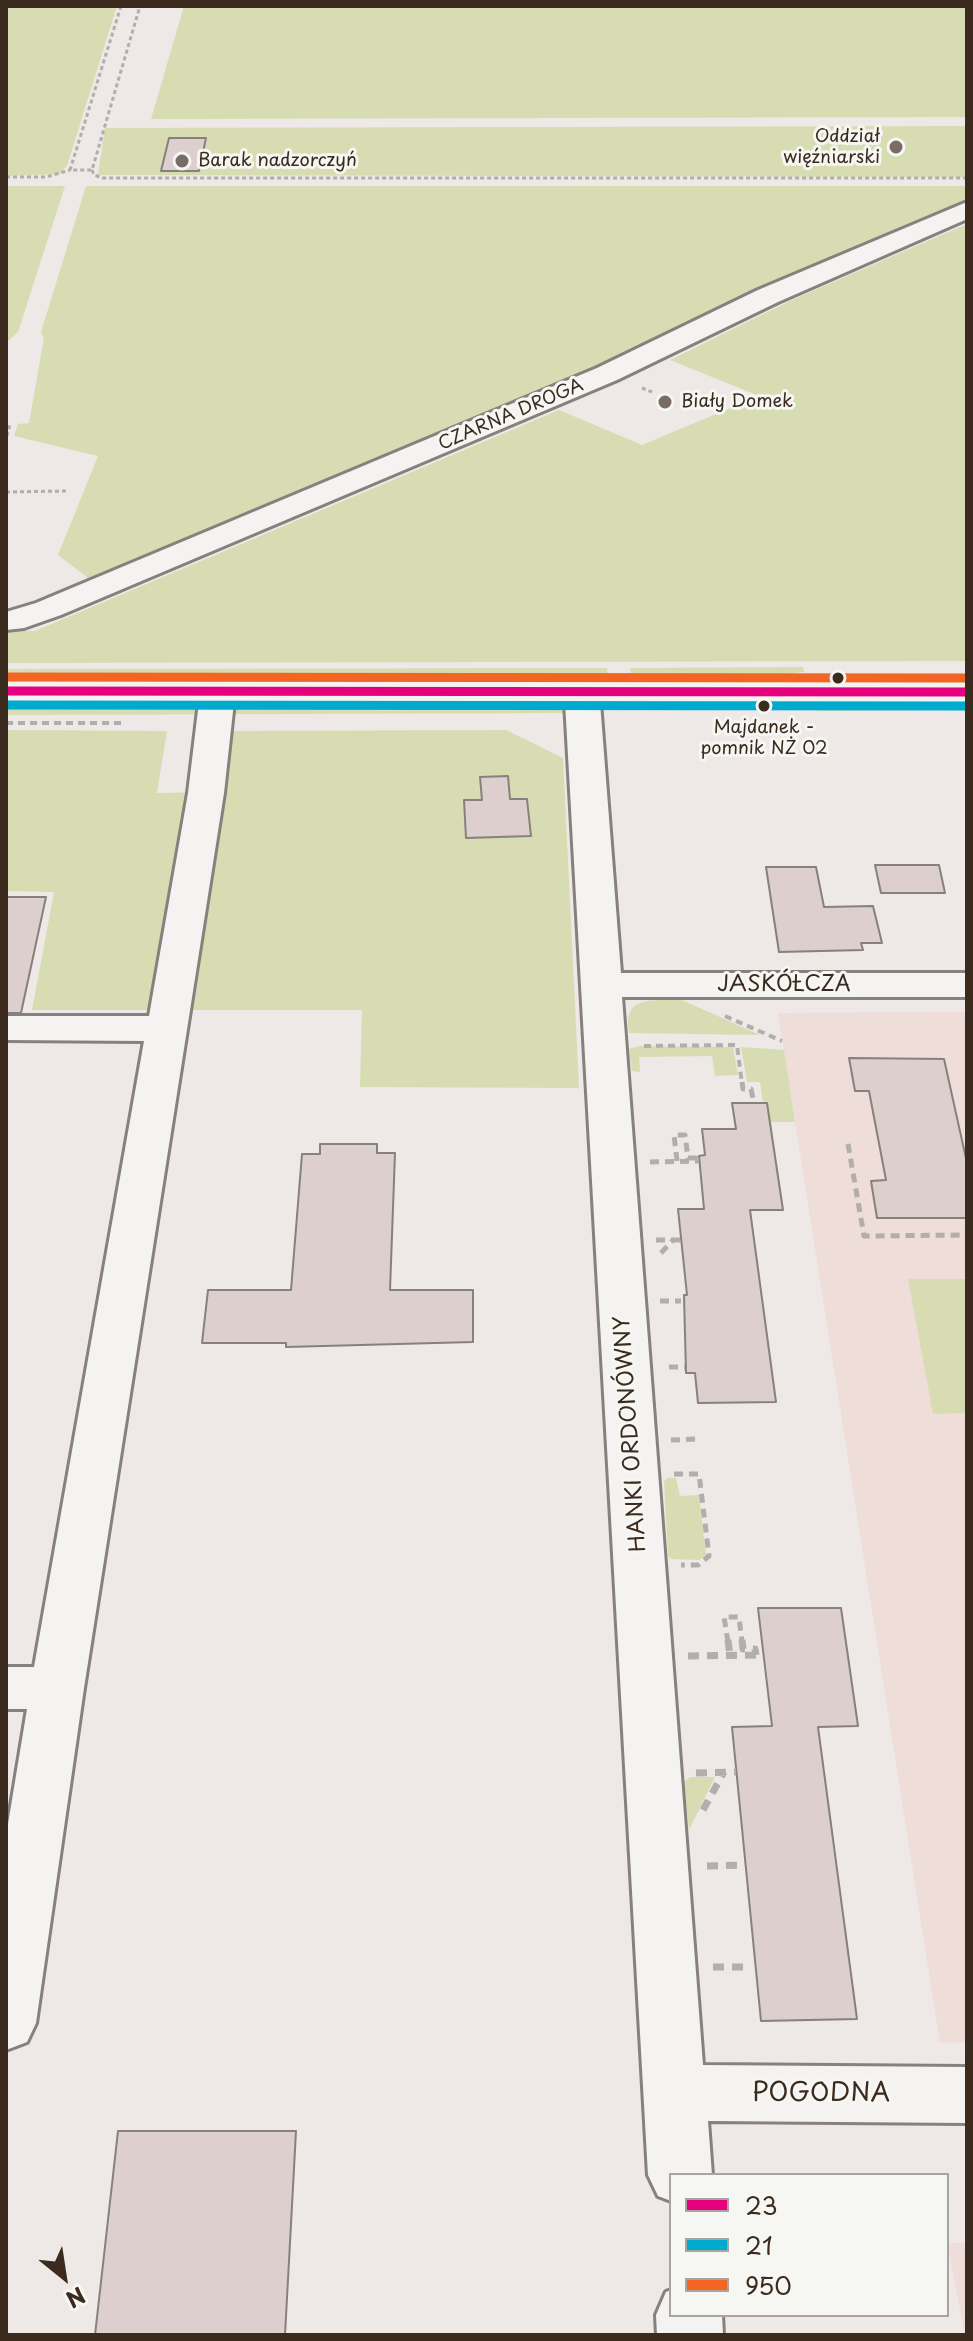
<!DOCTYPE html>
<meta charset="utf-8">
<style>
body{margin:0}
#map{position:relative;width:973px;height:2341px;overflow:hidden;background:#eee8e6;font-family:"Playpen Sans",sans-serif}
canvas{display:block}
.frame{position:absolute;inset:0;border:8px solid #3b2a1e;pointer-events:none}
.legend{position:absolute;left:669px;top:2173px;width:280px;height:144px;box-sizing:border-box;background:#f6f6f2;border:2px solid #aba49d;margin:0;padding:10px 14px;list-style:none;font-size:24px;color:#3b2a1e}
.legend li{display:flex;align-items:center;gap:16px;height:40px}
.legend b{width:40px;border:2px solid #aba49d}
.north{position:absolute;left:24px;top:2237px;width:80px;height:80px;-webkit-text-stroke:6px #f6f6f2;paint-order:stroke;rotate:150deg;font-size:22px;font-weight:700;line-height:32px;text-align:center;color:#3b2a1e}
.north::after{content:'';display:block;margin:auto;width:28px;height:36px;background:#3b2a1e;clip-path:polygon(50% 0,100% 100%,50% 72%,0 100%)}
</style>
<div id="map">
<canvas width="973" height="2341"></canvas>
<div class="frame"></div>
<ul class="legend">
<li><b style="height:10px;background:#e5007d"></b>23</li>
<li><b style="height:10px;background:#00a9ce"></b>21</li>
<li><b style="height:10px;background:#f26522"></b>950</li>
</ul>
<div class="north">N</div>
</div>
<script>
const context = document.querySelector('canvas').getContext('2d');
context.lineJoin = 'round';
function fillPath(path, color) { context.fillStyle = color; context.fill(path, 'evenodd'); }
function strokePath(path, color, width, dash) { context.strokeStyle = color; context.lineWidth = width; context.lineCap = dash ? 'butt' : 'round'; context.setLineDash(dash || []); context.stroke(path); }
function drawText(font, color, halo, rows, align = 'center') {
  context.font = font + ' "Playpen Sans",sans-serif'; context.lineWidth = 6; context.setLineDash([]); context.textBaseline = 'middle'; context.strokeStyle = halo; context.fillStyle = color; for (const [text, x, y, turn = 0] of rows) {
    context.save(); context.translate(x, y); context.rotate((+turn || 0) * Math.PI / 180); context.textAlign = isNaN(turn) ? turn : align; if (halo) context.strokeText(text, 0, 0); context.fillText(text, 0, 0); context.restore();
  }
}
const built = new Path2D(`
 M967,1012V2042L940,2043L778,1013Z
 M947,2243H967V2335H965Z`);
const green = new Path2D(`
 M6,6H117L67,166L59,174L6,176Z
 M184,6H967V117L151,119Z
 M967,126V177L98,175L105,128Z
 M6,186H65L18,332L6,343Z
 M86,186H967V203L756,291L717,314L92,581L58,555L98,456L14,436L18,424L29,423L44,338L41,332Z
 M967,224V661L6,663V630L35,631L559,410L642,445L759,396L670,360L794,299Z
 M803,667L804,672L747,678H632L630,668Z
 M607,668L608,678L6,679V669Z
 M149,703H555L567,709L568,713L6,715V704Z
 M878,703H947L954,706L955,710L814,711Z
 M6,730L167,731L157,793L219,792L226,731L506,730L563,758L579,1088L360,1087L362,1010H32L54,892L6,891Z
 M682,1000L760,1035L629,1033C622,994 654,1001 682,1000Z
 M639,1046L733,1047L738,1075L715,1076L712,1056L639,1057L640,1072L632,1071L629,1049Z
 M741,1047L784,1050L795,1122H770L767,1103H763L760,1082H747Z
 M908,1279H967V1413L933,1414Z
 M668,1478H676L680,1496L699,1495L706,1555L699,1560L671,1559L668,1556L664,1481Z
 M690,1777H715L689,1830L684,1782Z`);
const building = new Path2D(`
 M169,138H206L199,171H161Z
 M508,776L510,799H527L531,836L466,838L464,800H482L480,777Z
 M875,865H939L945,893H881Z
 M766,867H816L824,907L873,906L882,943H861L863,950L779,952Z
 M6,897H46L21,1013H6Z
 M849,1058L944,1059L967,1163V1218H877L871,1181L886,1180L869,1091H855Z
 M732,1103H767L783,1210H750L776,1402L698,1403L695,1373H686L684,1295H687L678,1209H704L699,1156L705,1155L702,1129H736Z
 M320,1144H377V1153H395L390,1290H473V1342L286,1347V1343H202L208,1290H291L302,1154H320Z
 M758,1608H841L858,1726L818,1727L857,2019L761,2021L732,1727L772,1726Z
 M118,2131H296L285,2335H95Z`);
const pathFar3 = new Path2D(`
 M121,6L70,170H92L140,6
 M92,170L94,175L103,178H967
 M6,177H46L70,170
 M642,388L652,392
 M7,436L10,424
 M6,492L68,491`);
const pathFar2 = new Path2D(`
 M6,723H121
 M725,1016L782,1041
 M644,1046L737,1045L742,1084`);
const pathFar1 = new Path2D(`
 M742,1082L743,1089H751L754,1103
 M848,1144L864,1236L967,1235
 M677,1161L674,1135H685L688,1158H696V1161
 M650,1162L699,1161
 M656,1240H681
 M661,1253L673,1240
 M660,1301H681
 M669,1367H685
 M671,1440L698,1439
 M674,1474H699L709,1556L698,1565H681
 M728,1642L724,1617H739L742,1642`);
const path = new Path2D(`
 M728,1640L730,1656
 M742,1640L743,1649H755L756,1655
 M688,1656L764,1655
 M696,1773L736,1772
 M703,1810L724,1772
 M707,1866L745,1865
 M713,1967H747`);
const minor = new Path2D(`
 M967,202V219L778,302L617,380L61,615L24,628L6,630V612L36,603L597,368L758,290Z
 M6,681L967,682V702H600L621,973H967V997H622L703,2065L967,2067V2123L708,2121L712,2175H671V2201L658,2196L648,2175L565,702H234L224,793L84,1688L36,2023L27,2042L6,2050V1836L27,1709H6V1667H34L144,1041L6,1040V1016H149L188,793L199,702L6,701Z
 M671,2290V2315H722L723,2335H657L656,2315L666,2292Z`);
const bus1 = new Path2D(`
 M6,691L967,692`);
const bus2 = new Path2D(`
 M6,705L967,706`);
const bus3 = new Path2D(`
 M6,677L967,678`);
const markers = [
 [896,147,8,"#7a6c64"],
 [182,161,8,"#7a6c64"],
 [665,402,8,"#7a6c64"],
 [838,678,7,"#3b2a1e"],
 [764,706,7,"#3b2a1e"]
];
const farPoinames = [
 ["Oddział",880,137,"right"],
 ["więźniarski",880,158,"right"],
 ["Barak nadzorczyń",198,161],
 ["Biały Domek",681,402]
];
const farStreetnames = [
 ["CZARNA DROGA",511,415,-23]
];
const farBusnames = [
 ["Majdanek -",764,728],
 ["pomnik NŻ 02",764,749]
];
const streetNames = [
 ["JASKÓŁCZA",784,985],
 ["HANKI ORDONÓWNY",631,1434,-94]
];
const nearStreetnames = [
 ["POGODNA",821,2094]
];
fillPath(built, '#eeddd9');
fillPath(green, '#d8dcb2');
fillPath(building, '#dccfcd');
strokePath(building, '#87817d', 2);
strokePath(minor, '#87817d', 6);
strokePath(pathFar3, '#b1aeac', 3, [4, 3]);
strokePath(pathFar2, '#b1aeac', 4, [7, 5]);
strokePath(pathFar1, '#b1aeac', 5, [9, 6]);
strokePath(path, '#b1aeac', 7, [11, 8]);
fillPath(minor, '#f4f3f1');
strokePath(bus1, '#e5007d', 9);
strokePath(bus2, '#00a9ce', 9);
strokePath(bus3, '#f26522', 9);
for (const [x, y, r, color] of markers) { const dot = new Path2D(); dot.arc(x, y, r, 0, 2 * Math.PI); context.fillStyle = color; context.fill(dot); strokePath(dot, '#f6f6f2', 3); }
drawText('18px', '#3b2a1e', '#f6f6f2', farPoinames, 'left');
drawText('18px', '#3b2a1e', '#f6f6f2', farStreetnames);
drawText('18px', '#3b2a1e', '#f6f6f2', farBusnames);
drawText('22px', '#3b2a1e', '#f6f6f2', streetNames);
drawText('26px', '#3b2a1e', '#f6f6f2', nearStreetnames);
</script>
